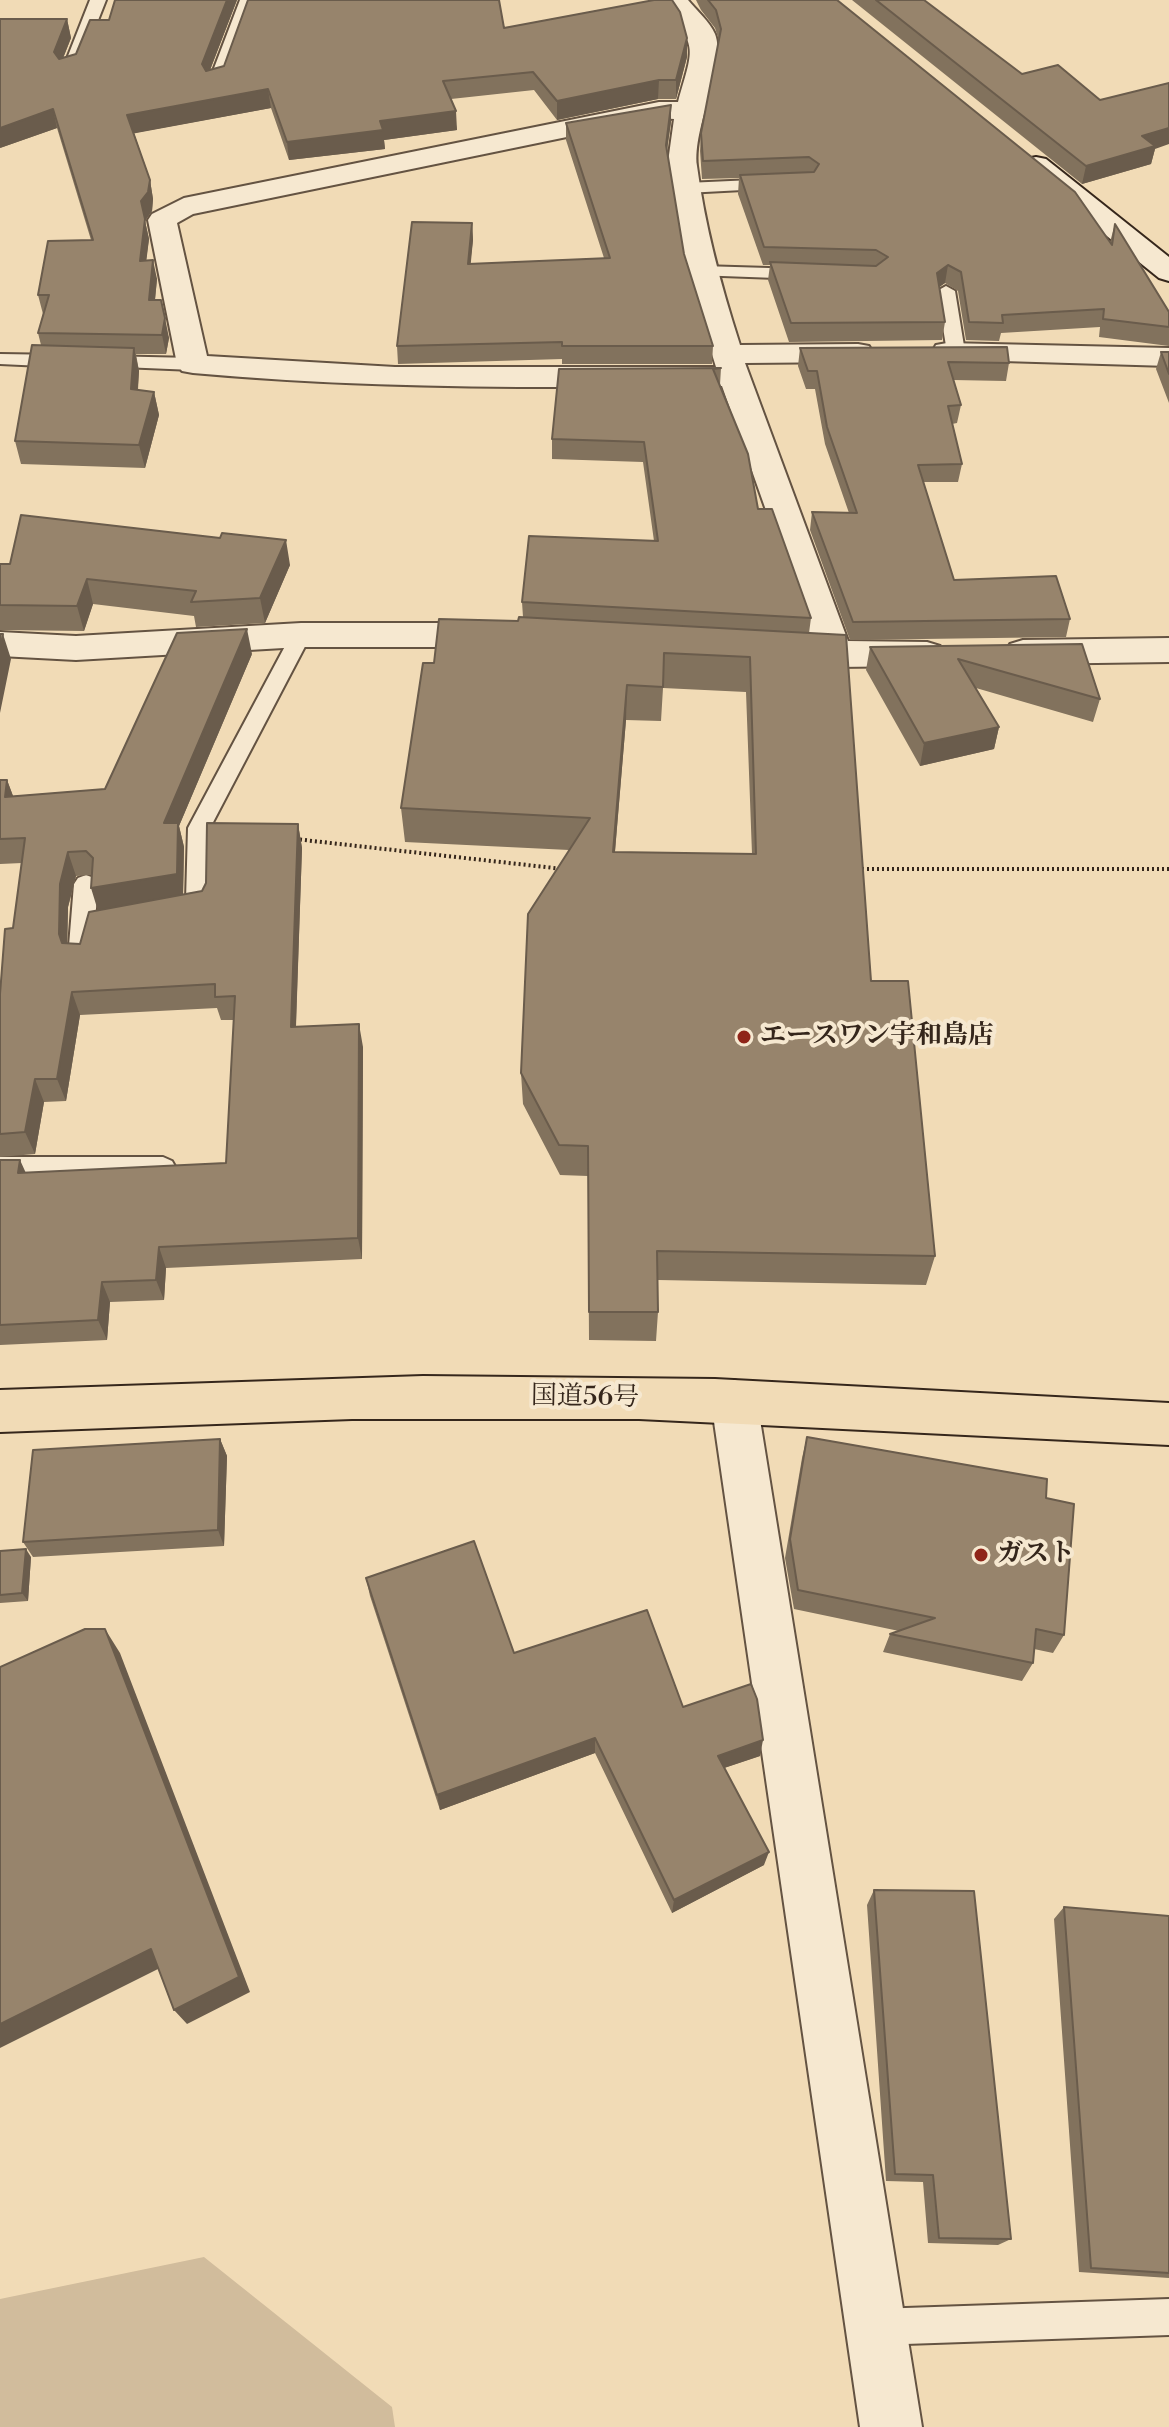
<!DOCTYPE html>
<meta charset="utf-8">
<style>
body{margin:0}
canvas{display:block;background:#f1dbb6}
</style>
<canvas width="1169" height="2427"></canvas>
<script>
const context = document.querySelector('canvas').getContext('2d');
context.lineJoin = 'round';
function fillPath(path, color) { context.fillStyle = color; context.fill(path, 'evenodd'); }
function strokePath(path, color, width, dash) { context.strokeStyle = color; context.lineWidth = width; context.lineCap = dash ? 'butt' : 'round'; context.setLineDash(dash || []); context.stroke(path); }
function drawText(font, color, halo, rows, align = 'center') {
  context.font = font + ' "Libre Bodoni","Noto Serif JP",serif'; context.lineWidth = 8; context.setLineDash([]); context.textBaseline = 'middle'; context.strokeStyle = halo; context.fillStyle = color; for (const [text, x, y, turn = 0] of rows) {
    context.save(); context.translate(x, y); context.rotate((+turn || 0) * Math.PI / 180); context.textAlign = isNaN(turn) ? turn : align; if (halo) context.strokeText(text, 0, 0); context.fillText(text, 0, 0); context.restore();
  }
}
const green = new Path2D(`
 M204,2257L392,2407L395,2427H0V2299Z`);
const path = new Path2D(`
 M295,839L563,869
 M857,869H1169`);
const lane = new Path2D(`
 M90,0H106L82,61L68,64L66,61Z
 M240,0H256L224,84L210,87L208,84Z
 M775,179L781,180V188L686,193L678,188L686,183Z
 M701,266L803,269L812,274L803,279L695,275L692,271Z
 M946,286L955,291L965,352L956,357L947,352L937,291Z
 M0,354L64,355L73,361L64,367L0,364Z
 M104,356L193,358L202,364L193,370L98,366L95,362Z
 M301,628L311,635L210,828L209,907L205,913L179,919L171,916L167,910L171,904L186,900L188,828L291,635Z
 M86,875L94,878L98,884L92,958L88,964H72L68,958L74,884L78,878Z
 M0,1157H163L172,1161L176,1168L172,1175L163,1179H0Z
 M1169,2299V2335L876,2345L863,2340L858,2327L863,2314L876,2309Z`);
const street = new Path2D(`
 M662,0H688C696,10 710,22 715,34C727,65 692,128 697,166C705,227 721,286 740,345L858,344L869,346L873,353L869,360L858,362L745,363L848,641L927,642L940,646L945,654L940,662L927,666L835,667L775,660L770,652L775,644L812,640L722,386C545,388 369,389 193,373L182,371L177,364L148,220L152,214L184,198L659,102H678C695,42 697,51 662,0ZM659,118L674,119L668,162L686,271L716,367H395L207,356L177,223L193,214Z
 M947,343L1169,348V366L936,359L932,352L936,345Z
 M301,623H495L507,627L513,635L507,643L495,647H301L76,660L0,656V632L76,636Z
 M1169,638V662L1023,664L1010,660L1005,652L1010,644L1023,640Z
 M734,1380L751,1386L757,1401L922,2427H860L711,1401L717,1386Z`);
const secondary = new Path2D(`
 M1036,157L1046,159L1169,257V281L1159,278L1026,171L1022,165L1026,159Z`);
const highway = new Path2D(`
 M423,1376L715,1379L1169,1403V1445L639,1419H352L0,1432V1390Z`);
const wall = new Path2D(`
 M115,0H237L210,70L504,28L687,57L676,99H658L557,120L534,90L451,99L457,130L384,140L385,149L289,160L271,108L134,133L150,180L153,199L152,211L145,221L149,239L146,260L157,279L155,300L169,338L166,354H136L139,371L138,390L154,392L159,415L145,468L21,464L15,441L41,345L38,333L43,314L38,295L91,240L57,128L0,148L67,19L71,38L63,58L76,54L109,20Z
 M696,0H837L1110,242L1115,224L1169,312V346L1099,337L1100,327L1001,333L999,341L966,340L958,291L945,283L939,287L945,322L942,340L789,342L768,280L770,265H763L738,194L739,178L702,179L700,151L701,133L719,41L715,28L701,10Z
 M852,0H924L1022,74L1155,149L1151,164L1082,184Z
 M671,122L667,151L684,254L713,346L712,364H562V359L398,364L397,346L472,223L473,240L470,264L604,258L566,140V123Z
 M800,348L1009,363L1006,381L953,380L961,405L957,423L952,424L962,464L958,482H923L954,580L1070,619L1066,637L850,640L810,530L812,512L849,513L825,444L815,389H806L798,366Z
 M1161,352H1169V403L1156,369Z
 M721,368L720,385L758,509L811,618L809,633L871,981L935,1256L926,1285L658,1280V1312L656,1341L589,1340L588,1176L560,1175L523,1104L521,1073L569,850L405,842L401,808L434,663L518,621L523,617L522,602L654,541L643,462L552,459V439L559,369ZM663,688L746,692L752,854L615,852L626,720L661,721Z
 M220,538L290,565L265,623L196,627L194,616L93,604L84,631L0,630V564H10Z
 M1082,644L1100,699L1093,722L976,688L999,727L994,749L920,766L866,670L870,647Z
 M252,654L179,826L184,847L183,894L202,891L298,824L302,848L296,1027L363,1047L362,1259L166,1268L164,1300L110,1302L107,1340L0,1345V1160L26,1173L226,1163L234,1020H221L217,1008L80,1015L66,1101L44,1102L35,1154L0,1157V994L13,928L22,863L0,864V780H7L13,796L105,789ZM92,875L98,910L80,944L67,943L68,907L76,876Z
 M807,1437L1046,1498L1064,1635L1053,1653L1034,1649L1033,1663L1022,1681L883,1652L890,1634L899,1631L794,1609L785,1558L802,1458Z
 M220,1439L227,1456L224,1546L33,1557L23,1542Z
 M0,1551L31,1557L28,1601L0,1603Z
 M366,1578L514,1653L683,1707L760,1756L724,1768L764,1865L672,1913L595,1753L440,1810L370,1596Z
 M874,1890L1011,2239L998,2245L928,2243L923,2182L886,2181L867,1905Z
 M1064,1907L1169,1916V2278L1079,2272L1054,1919Z`);
const shadedWall = new Path2D(`
 M227,0H237L205,83L202,64Z
 M67,19L71,38L58,71L54,52Z
 M687,38V57L676,99V80Z
 M659,80L658,99L557,120V101Z
 M268,89L271,108L131,134L127,115Z
 M671,105V122L665,162L666,145Z
 M53,109L57,128L0,148V128Z
 M456,111L457,130L384,140L385,149L289,160L287,142L380,121Z
 M1169,128V144L1155,149L1151,164L1082,184L1086,166L1142,136Z
 M150,180L153,199L152,211L145,221L149,239L144,280L140,261L141,201Z
 M472,223L473,240L469,282L468,264Z
 M153,260L157,279L153,319L149,300Z
 M948,265L945,283L934,291L937,273Z
 M165,318L169,338L166,354L162,335Z
 M134,348L139,371L136,412L131,389Z
 M154,392L159,415L145,468L139,445Z
 M286,540L290,565L265,623L260,598Z
 M87,579L93,604L84,631L77,606Z
 M247,629L252,654L179,826L184,847L183,897L98,911L91,888L164,823Z
 M3,634L11,659L0,713V649Z
 M627,685L626,720L612,886L613,852Z
 M999,727L994,749L920,766L924,743Z
 M7,780L16,804L5,797Z
 M298,824L302,848L295,1050L291,1027Z
 M68,852L76,876L68,907L67,958L59,934L60,884Z
 M72,992L80,1015L66,1101L57,1079Z
 M359,1024L363,1047L362,1259L358,1238Z
 M35,1079L44,1102L35,1154L25,1132Z
 M20,1160L30,1182L18,1173Z
 M159,1247L166,1268L164,1300L156,1280Z
 M102,1282L110,1302L107,1340L98,1320Z
 M220,1439L227,1456L224,1546L218,1530Z
 M26,1549L31,1557L28,1601L22,1593Z
 M105,1629L120,1653L250,1992L187,2024L174,2010Z
 M595,1738V1753L440,1810L437,1795Z
 M763,1740L760,1756L715,1771L718,1756Z
 M769,1852L764,1865L672,1913L674,1900Z
 M151,1949L166,1965L0,2048V2024Z`);
const building = new Path2D(`
 M115,0H227L202,64L206,71L224,66L248,0H499L504,28L654,0H672L680,12L687,38L676,80H659L557,101L533,72L443,81L456,111L380,121L383,130L287,142L268,89L127,115L150,180L148,192L141,201L145,219L140,261L153,260L149,300H161L165,318L162,335L38,333L49,295H38L48,241L93,240L53,109L0,128V19H67L54,52L59,59L76,54L90,20H109Z
 M708,0H837L1075,192L1112,245L1115,224L1169,312V327L1103,319L1104,309L1002,315L1003,323L969,322L961,272L948,265L937,273L945,322L791,323L770,262L876,266L888,257L876,250L764,247L740,175L814,172L819,164L809,157L703,161L701,133L721,29L716,10Z
 M876,0H924L1022,74L1058,65L1100,100L1169,83V128L1142,136L1155,146L1086,166Z
 M671,105L666,145L684,254L713,346H562V342L397,346L412,222L472,223L468,264L610,258L566,123Z
 M32,345L134,348L131,389L154,392L139,445L15,441Z
 M1007,347L1009,363L948,362L961,405L948,406L962,464L918,465L954,580L1056,576L1070,619L853,622L812,512L857,513L827,427L817,371H808L800,348Z
 M1161,352H1169V374Z
 M721,368L713,369L748,454L758,509H772L811,618L522,602L529,536L658,541L644,442L552,439L559,369Z
 M21,515L220,538L222,533L286,540L260,598L191,602L196,591L87,579L77,606L0,605V564H10Z
 M519,617L846,635L871,981H908L935,1256L657,1251L658,1312H589L588,1146L559,1145L521,1073L528,914L590,818L401,808L423,663H434L439,619L518,621ZM664,653L750,657L756,854L613,852L627,685L663,687Z
 M247,629L164,823H178L177,874L91,888L93,858L86,851L68,852L60,884L59,934L62,943L80,944L89,912L202,891L206,883L207,823L298,824L291,1027L359,1024L358,1238L159,1247L156,1280L102,1282L98,1320L0,1325V1160H20L18,1173L226,1163L235,996L215,997V984L72,992L57,1079H35L25,1132L0,1134V994L5,929L13,928L25,838L0,839V780H7L5,797L105,789L177,633Z
 M0,634H3L0,649Z
 M1082,644L1100,699L958,659L999,727L924,743L870,647Z
 M807,1437L1047,1479L1046,1498L1074,1504L1064,1635L1036,1629L1033,1663L890,1634L935,1618L798,1590L790,1539Z
 M220,1439L218,1530L23,1542L33,1450Z
 M474,1541L514,1653L647,1610L683,1707L751,1684L757,1699L763,1740L718,1756L769,1852L674,1900L595,1738L437,1795L366,1578Z
 M26,1549L22,1593L0,1595V1551Z
 M85,1629H105L239,1977L174,2010L151,1949L0,2024V1667Z
 M874,1890L974,1891L1011,2239L939,2238L933,2175L895,2174Z
 M1064,1907L1169,1916V2273L1091,2268Z`);
const markers = [
 [744,1037,8,"#8f2418"],
 [981,1555,8,"#8f2418"]
];
const poiNames = [
 ["エースワン宇和島店",760,1037],
 ["ガスト",997,1555]
];
const streetNames = [
 ["国道56号",585,1398,1]
];
fillPath(green, '#d1bc9c');
strokePath(lane, '#645342', 4);
strokePath(street, '#645342', 4);
strokePath(secondary, '#35261b', 4);
strokePath(highway, '#35261b', 4);
strokePath(path, '#35261b', 4, [2, 3]);
fillPath(lane, '#f6e8d0');
fillPath(street, '#f6e8d0');
fillPath(secondary, '#f6e8d0');
fillPath(highway, '#f1dbb6');
fillPath(wall, '#82725d');
fillPath(shadedWall, '#6a5c4c');
fillPath(building, '#97846c');
strokePath(building, '#6a5c4c', 2);
for (const [x, y, r, color] of markers) { const dot = new Path2D(); dot.arc(x, y, r, 0, 2 * Math.PI); context.fillStyle = color; context.fill(dot); strokePath(dot, '#f6e8d0', 3); }
drawText('bold 26px', '#35261b', '#f6e8d0', poiNames, 'left');
drawText('26px', '#35261b', '#f6e8d0', streetNames);
</script>
